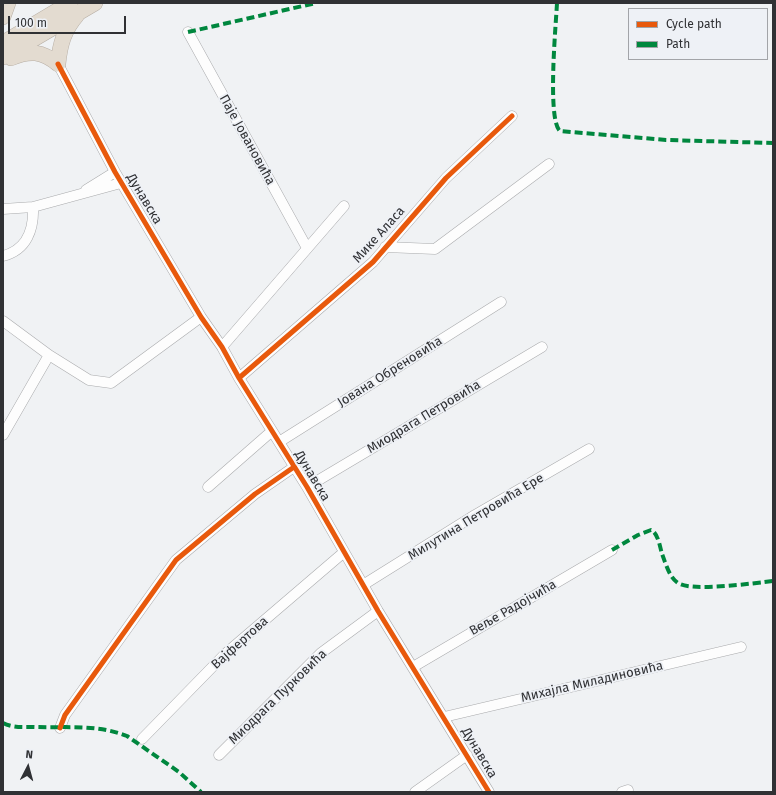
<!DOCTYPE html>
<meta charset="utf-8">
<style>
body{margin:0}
#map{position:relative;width:776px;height:795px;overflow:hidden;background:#f0f2f4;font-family:"Fira Sans",sans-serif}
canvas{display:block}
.frame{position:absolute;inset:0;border:4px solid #303134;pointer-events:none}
.legend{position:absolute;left:628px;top:8px;width:140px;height:52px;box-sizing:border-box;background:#eef1f6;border:1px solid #a2a4a8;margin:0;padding:5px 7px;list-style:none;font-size:12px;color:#303134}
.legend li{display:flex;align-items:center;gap:8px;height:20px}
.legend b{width:20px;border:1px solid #a2a4a8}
.north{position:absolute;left:8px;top:747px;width:40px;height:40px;-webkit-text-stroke:3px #eef1f6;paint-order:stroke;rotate:6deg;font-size:11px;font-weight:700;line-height:16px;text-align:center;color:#303134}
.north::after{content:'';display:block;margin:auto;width:14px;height:18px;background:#303134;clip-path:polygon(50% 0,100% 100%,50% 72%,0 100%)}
.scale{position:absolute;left:8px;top:16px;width:118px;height:18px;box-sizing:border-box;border:2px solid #303134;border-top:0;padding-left:5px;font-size:12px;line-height:14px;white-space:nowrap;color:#303134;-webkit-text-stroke:3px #eef1f6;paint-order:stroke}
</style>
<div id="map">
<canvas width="776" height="795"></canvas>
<div class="frame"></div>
<ul class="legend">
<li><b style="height:5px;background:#e8590c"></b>Cycle path</li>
<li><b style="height:5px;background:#00873e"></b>Path</li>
</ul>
<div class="north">N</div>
<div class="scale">100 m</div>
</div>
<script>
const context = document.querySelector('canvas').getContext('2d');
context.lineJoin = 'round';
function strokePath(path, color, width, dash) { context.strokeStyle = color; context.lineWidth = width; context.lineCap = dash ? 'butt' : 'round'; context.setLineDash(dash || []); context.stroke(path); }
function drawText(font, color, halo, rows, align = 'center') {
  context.font = font + ' "Fira Sans",sans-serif'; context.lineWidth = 3.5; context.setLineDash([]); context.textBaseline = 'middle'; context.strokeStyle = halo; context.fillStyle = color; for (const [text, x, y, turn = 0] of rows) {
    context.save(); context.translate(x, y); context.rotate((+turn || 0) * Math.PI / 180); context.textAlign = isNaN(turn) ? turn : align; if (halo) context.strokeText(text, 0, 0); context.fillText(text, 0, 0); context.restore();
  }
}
const minor = new Path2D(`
 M188,32L307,248
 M58,64L115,172L201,317L222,347L239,378L307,487L378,611L489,792
 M86,190L115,172
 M3,209L33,207L121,183
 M385,247L435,249L549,164
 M3,256C27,250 34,229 33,207
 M3,321L49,355
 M222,347L344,206
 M239,378L373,262L446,178L512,116
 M3,435L49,355L89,380L111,383L201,317
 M279,442L501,302
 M208,487L272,431
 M307,487L542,347
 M363,585L475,515L589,449
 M413,667L612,550
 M444,717L741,647
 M60,728L65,715L176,560L255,494L294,467
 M142,739L225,654L343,553
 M219,755L321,653L378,611
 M415,792L467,755
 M622,792L628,790`);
const highway = new Path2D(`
 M3,17L8,3
 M3,43L70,3
 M3,57L95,3
 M11,58C30,50 42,51 58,64
 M58,64C60,44 64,30 77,15`);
const quiet = new Path2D(`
 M557,3C556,24 547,120 560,131L666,140L773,143
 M188,32L316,3
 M612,550L638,535L651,530C658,533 660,547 662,554C666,564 669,577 678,583C691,592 755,583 773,581
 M3,723C13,728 23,727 34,727C65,728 97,724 127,736L179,772L201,792`);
const cycleway = new Path2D(`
 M58,64L115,172L201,317L222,347L239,378L307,487L378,611L489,792
 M239,378L373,262L446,178L512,116
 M60,728L65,715L176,560L255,494L294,467`);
const streetNames = [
 ["Паје Јовановића",247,140,61],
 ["Дунавска",144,199,59],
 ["Мике Аласа",379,235,-48],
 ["Јована Обреновића",390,372,-32],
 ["Миодрага Петровића",424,417,-31],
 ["Дунавска",312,476,59],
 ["Милутина Петровића Ере",476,517,-31],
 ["Веље Радојчића",513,608,-30],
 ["Вајфертова",240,643,-42],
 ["Михајла Миладиновића",592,682,-13],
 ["Миодрага Пурковића",278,697,-44],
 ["Дунавска",479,753,59]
];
strokePath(minor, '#a9aaac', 11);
strokePath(highway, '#b6ada3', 16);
strokePath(minor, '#fdfdfd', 10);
strokePath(highway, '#e3dbd0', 15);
strokePath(quiet, '#00873e', 4, [8, 4]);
strokePath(cycleway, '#e8590c', 5);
drawText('13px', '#303134', '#eef1f6', streetNames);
</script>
